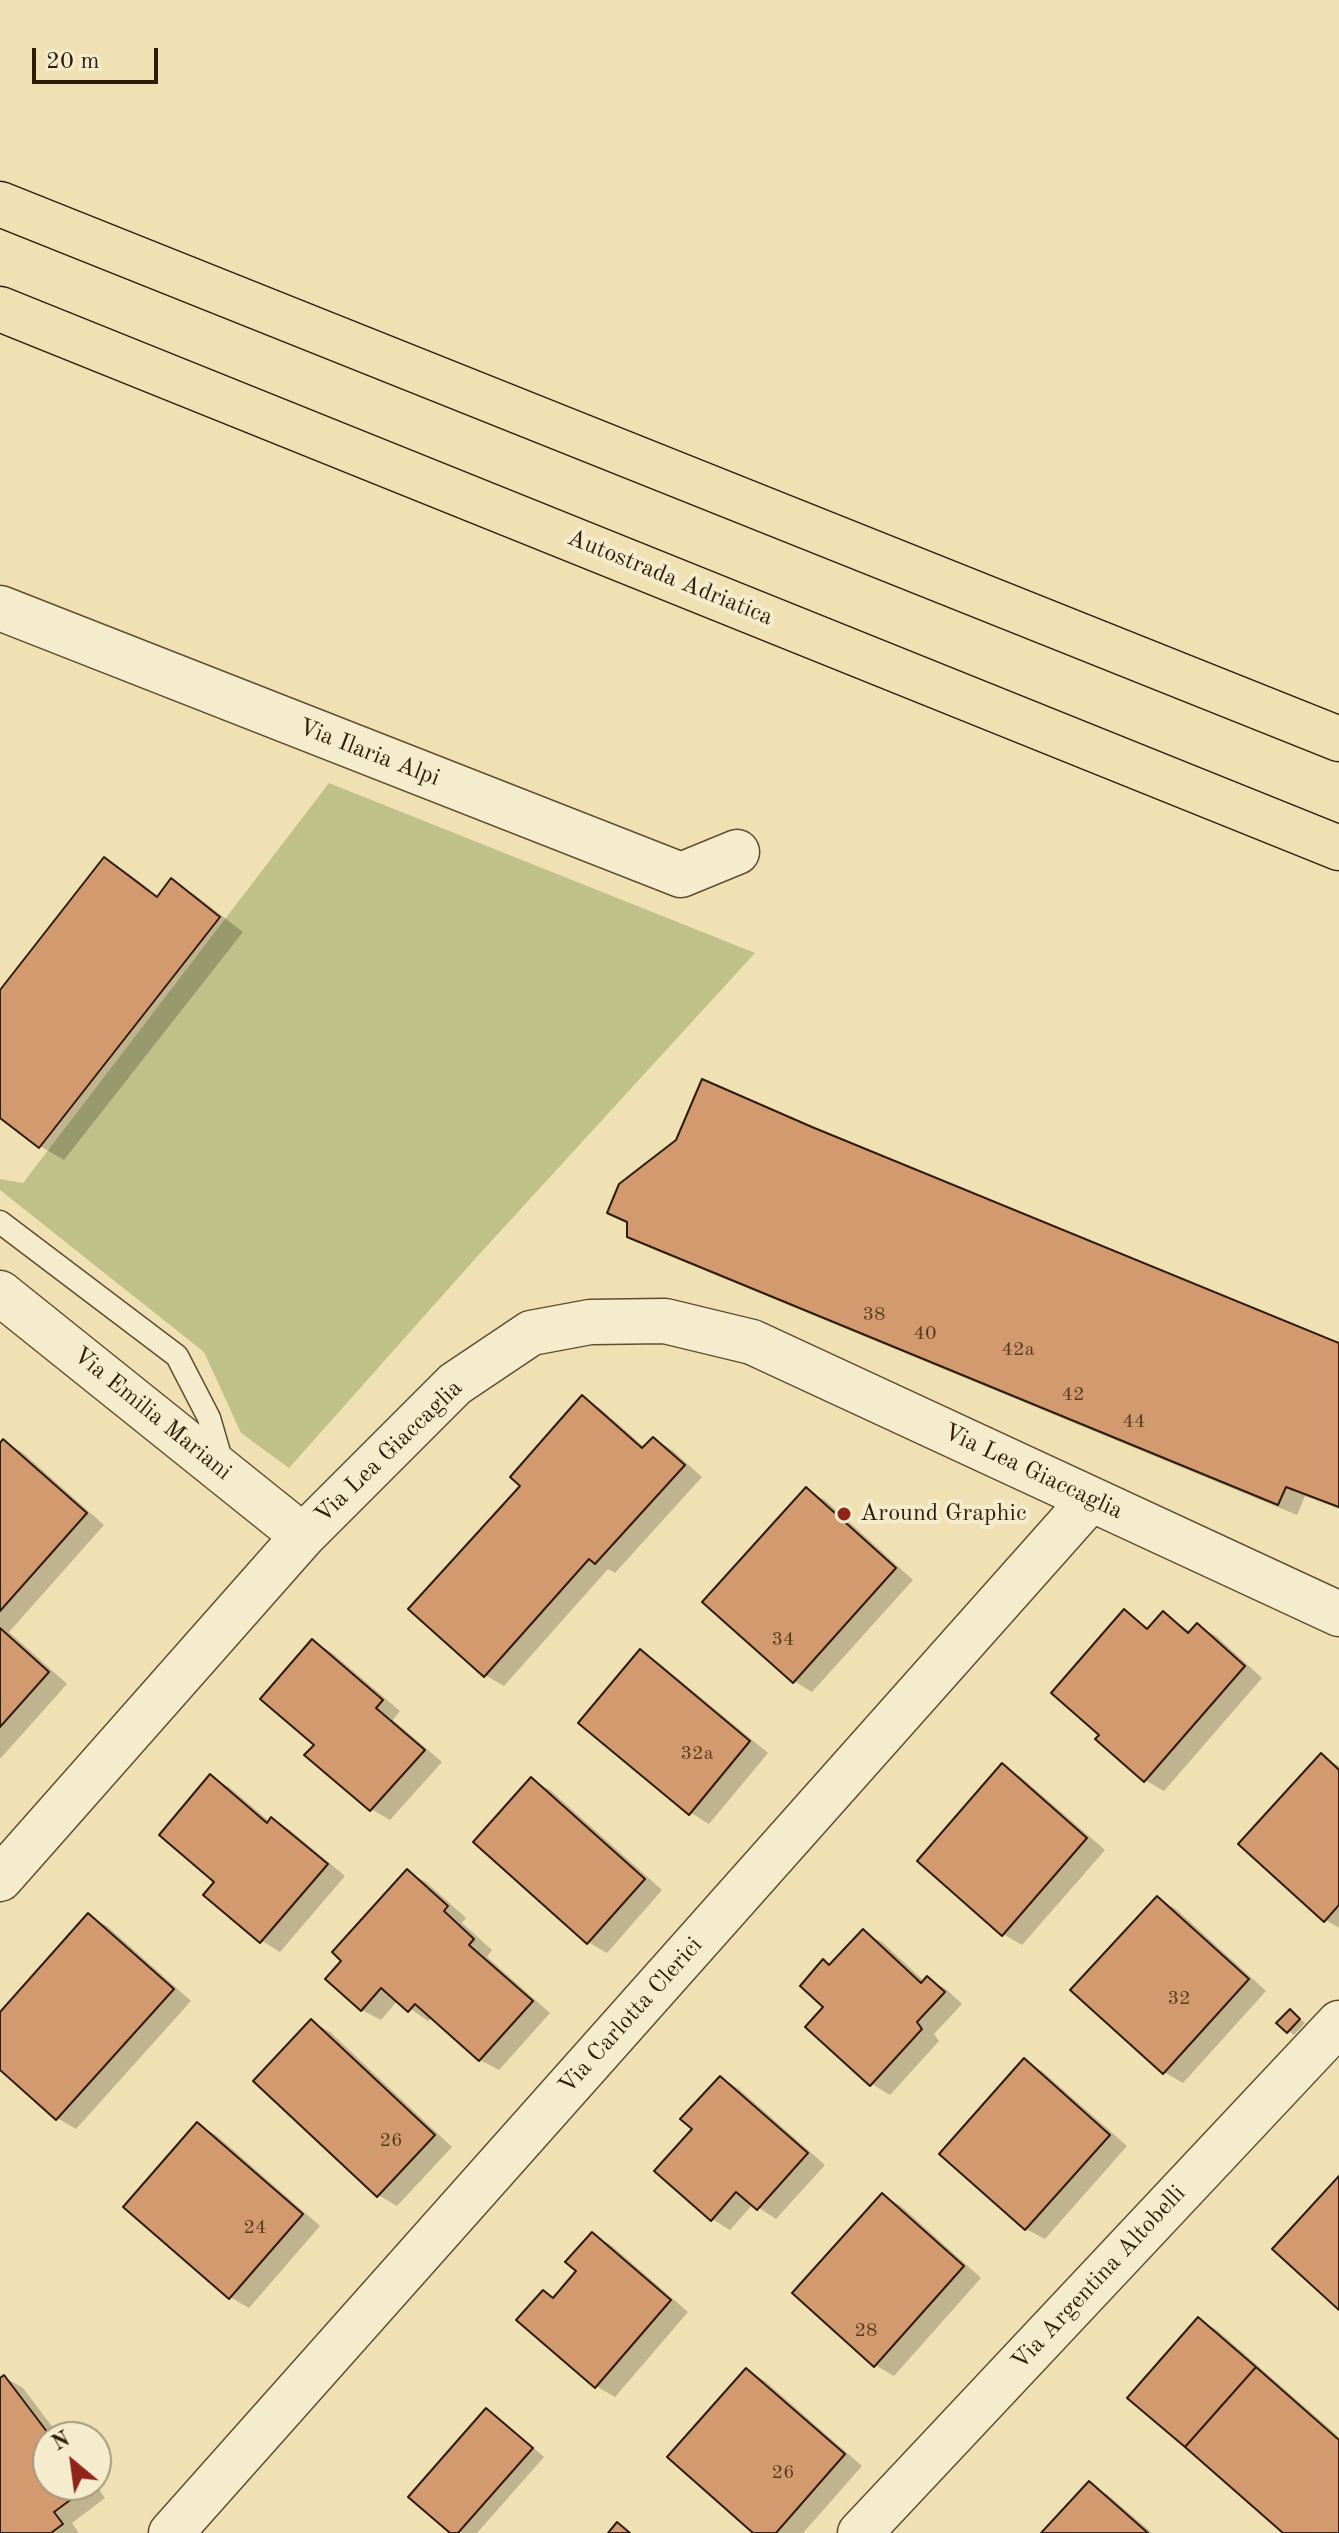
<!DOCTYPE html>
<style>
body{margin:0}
#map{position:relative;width:1339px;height:2533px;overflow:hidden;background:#efe1b3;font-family:"Old Standard TT",serif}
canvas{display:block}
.north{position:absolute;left:32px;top:2421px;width:80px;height:80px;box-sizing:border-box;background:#f5ecce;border:2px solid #a6997d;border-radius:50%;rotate:331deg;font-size:22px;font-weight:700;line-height:32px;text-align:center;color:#2f1c04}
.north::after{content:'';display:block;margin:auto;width:28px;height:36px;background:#8f2418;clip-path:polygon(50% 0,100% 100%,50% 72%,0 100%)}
.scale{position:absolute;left:32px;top:48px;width:126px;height:36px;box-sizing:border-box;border:4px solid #2f1c04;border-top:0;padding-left:10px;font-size:24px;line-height:28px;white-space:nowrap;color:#2f1c04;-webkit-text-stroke:6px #f5ecce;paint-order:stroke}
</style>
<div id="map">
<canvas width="1339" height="2533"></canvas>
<div class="north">N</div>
<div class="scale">20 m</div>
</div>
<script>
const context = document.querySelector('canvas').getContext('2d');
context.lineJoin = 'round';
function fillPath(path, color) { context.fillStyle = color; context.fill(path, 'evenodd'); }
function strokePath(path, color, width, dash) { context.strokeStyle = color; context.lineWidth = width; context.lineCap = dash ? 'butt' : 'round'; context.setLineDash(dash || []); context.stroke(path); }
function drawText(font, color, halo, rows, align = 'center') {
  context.font = font + ' "Old Standard TT",serif'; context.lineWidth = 8; context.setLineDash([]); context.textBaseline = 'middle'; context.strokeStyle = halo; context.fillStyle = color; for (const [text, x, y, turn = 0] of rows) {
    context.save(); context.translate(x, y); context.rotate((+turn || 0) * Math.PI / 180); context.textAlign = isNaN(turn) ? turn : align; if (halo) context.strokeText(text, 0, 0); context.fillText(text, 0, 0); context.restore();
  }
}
const green = new Path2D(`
 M329,783L755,953L474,1260L289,1468L241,1433L204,1352L0,1190V1179L23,1183Z`);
const shadow = new Path2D(`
 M104,859L128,873L159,897L171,881L195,895L243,932L64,1160L40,1146L0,1115V993Z
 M811,1129L1339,1345V1509L1305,1496L1297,1515L648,1247L629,1236V1224L609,1212L678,1141Z
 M583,1398L601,1409L645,1448L654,1439L672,1450L702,1477L615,1573L608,1569L504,1686L485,1675Z
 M4,1442L22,1452L104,1525L9,1632L67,1684L0,1759V1446Z
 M806,1490L825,1500L913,1580L812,1692L794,1681Z
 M1124,1612L1150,1629L1164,1614L1191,1632L1197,1625L1216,1636L1262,1678L1164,1791L1145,1780L1102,1734Z
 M312,1641L331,1652L400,1711L393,1720L442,1762L390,1820L371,1809L316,1744Z
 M640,1652L659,1663L768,1753L709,1824L691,1813Z
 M1321,1756L1339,1766V1928L1326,1920Z
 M1003,1766L1021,1777L1105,1850L1022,1945L1003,1934Z
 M210,1777L229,1787L270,1822L272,1820L290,1830L345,1876L280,1952L262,1941L206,1894L217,1882Z
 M531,1780L550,1790L662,1890L607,1953L588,1942Z
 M407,1872L426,1882L466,1918L462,1923L492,1950L487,1957L550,2013L499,2070L480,2060L432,2017L428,2021L398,2000L381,2020L362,2010Z
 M1157,1898L1176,1909L1266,1991L1183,2083L1164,2072Z
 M89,1916L107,1926L191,2001L76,2129L57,2118L0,2067V2015Z
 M863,1932L882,1942L925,1982L928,1979L946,1989L962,2004L934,2034L939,2041L890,2095L872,2084L826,2006L831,1966Z
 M1290,2011L1305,2023L1294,2035L1279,2023Z
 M311,2021L330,2032L452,2147L397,2206L378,2195Z
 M1025,2061L1043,2072L1127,2146L1045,2239L1026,2229Z
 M721,2078L739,2089L825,2165L776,2219L753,2204L730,2230L712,2219L694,2129Z
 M197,2125L216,2135L320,2226L249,2308L230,2297Z
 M883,2195L901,2206L981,2278L894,2376L875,2365Z
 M592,2235L611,2245L688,2312L615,2397L596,2386L544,2292L555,2299L579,2271Z
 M1198,2319L1217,2330L1339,2437V2533H1286Z
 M747,2370L765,2381L862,2466L803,2533H756Z
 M4,2377L23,2388L60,2437H48V2485H96L105,2498L72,2523L79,2533H0V2380Z
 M487,2411L499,2418L544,2457L477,2533H453Z
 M1090,2484L1108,2495L1152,2533H1044Z`);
const building = new Path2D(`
 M104,857L157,897L171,878L220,917L39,1148L0,1118V990Z
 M702,1079L812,1127L1339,1343V1507L1286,1487L1278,1505L627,1237V1222L607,1213L619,1184L676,1140Z
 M582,1395L642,1448L653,1437L685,1465L595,1564L589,1559L484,1677L408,1609L520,1486L510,1477Z
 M3,1439L87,1513L0,1611V1443Z
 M806,1487L896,1568L793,1683L702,1602Z
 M1124,1609L1147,1629L1163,1611L1188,1633L1197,1623L1245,1666L1144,1782L1095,1739L1099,1735L1051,1693Z
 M0,1628L49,1672L0,1727Z
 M312,1639L383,1700L376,1708L425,1750L370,1811L304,1755L314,1745L260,1699Z
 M640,1649L750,1741L689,1815L578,1723Z
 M1321,1753L1339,1770V1905L1324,1922L1238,1844Z
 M1002,1763L1087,1838L1002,1936L917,1861Z
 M210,1774L267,1823L271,1817L328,1864L260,1943L203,1895L214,1882L159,1835Z
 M531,1777L645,1879L587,1944L473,1842Z
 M407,1869L448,1906L444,1911L474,1939L469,1945L533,2001L479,2061L415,2004L408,2012L381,1988L361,2011L325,1979L341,1961L332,1952Z
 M1157,1896L1249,1979L1163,2074L1070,1990Z
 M88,1913L174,1989L56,2120L0,2070V2012Z
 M863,1929L921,1983L927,1976L945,1992L917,2022L922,2029L870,2086L805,2027L823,2007L800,1986L823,1959L829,1965Z
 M1290,2009L1300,2019L1287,2033L1276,2023Z
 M311,2019L435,2135L377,2197L253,2081Z
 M1024,2058L1110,2135L1025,2230L939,2154Z
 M720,2076L808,2153L757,2210L736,2192L711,2221L654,2171L692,2129L680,2119Z
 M197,2122L303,2214L229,2299L123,2207Z
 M1339,2176V2310L1272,2249Z
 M882,2193L964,2266L874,2367L792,2293Z
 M592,2232L671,2300L595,2388L516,2320L543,2290L553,2298L576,2271L565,2262Z
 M1198,2317L1256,2367L1185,2447L1127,2398Z
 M1256,2367L1339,2440V2533H1283L1185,2447Z
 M746,2368L845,2454L776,2533H753L667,2457Z
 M4,2375L51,2437H48V2485L88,2487L54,2512L63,2524L51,2533H0V2378Z
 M486,2408L533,2448L458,2533H450L408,2497Z
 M1089,2481L1148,2533H1041Z
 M617,2522L630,2533H608Z`);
const service = new Path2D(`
 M0,1222L177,1356L209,1418L223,1466`);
const minor = new Path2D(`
 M0,608L681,875L737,852
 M0,1293L303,1536
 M0,1879L303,1536L455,1384L531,1333L590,1322L665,1321L752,1342L1339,1614
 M171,2533L1091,1499
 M860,2533L1339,2023`);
const motorway = new Path2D(`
 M0,204L1339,739
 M0,309L1339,848`);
const markers = [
 [844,1514,8,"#8f2418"]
];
const numberNames = [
 ["38",874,1315],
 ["40",925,1334],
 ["42a",1018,1350],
 ["42",1073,1395],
 ["44",1134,1422],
 ["34",783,1640],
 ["32a",697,1754],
 ["32",1179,1999],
 ["26",391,2141],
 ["24",255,2228],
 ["28",866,2331],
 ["26",783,2473]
];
const streetNames = [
 ["Autostrada Adriatica",670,578,22],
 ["Via Ilaria Alpi",369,753,21],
 ["Via Emilia Mariani",152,1414,39],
 ["Via Lea Giaccaglia",389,1452,-44],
 ["Via Lea Giaccaglia",1033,1472,25],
 ["Via Carlotta Clerici",631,2016,-48],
 ["Via Argentina Altobelli",1099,2278,-47]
];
const poiNames = [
 ["Around Graphic",860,1514]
];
fillPath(green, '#bfc189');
fillPath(shadow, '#0003');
fillPath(building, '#d29a6e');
strokePath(building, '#2f1c04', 2);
strokePath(service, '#5f4d30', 25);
strokePath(minor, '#5f4d30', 47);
strokePath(motorway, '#2f1c04', 47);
strokePath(service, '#f5ecce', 22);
strokePath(minor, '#f5ecce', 44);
strokePath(motorway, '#efe1b3', 44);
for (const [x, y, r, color] of markers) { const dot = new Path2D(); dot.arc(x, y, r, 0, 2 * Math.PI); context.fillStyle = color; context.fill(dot); strokePath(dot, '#f5ecce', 3); }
drawText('20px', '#583c1e', null, numberNames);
drawText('24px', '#2f1c04', '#f5ecce', streetNames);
drawText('24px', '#2f1c04', '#f5ecce', poiNames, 'left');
</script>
